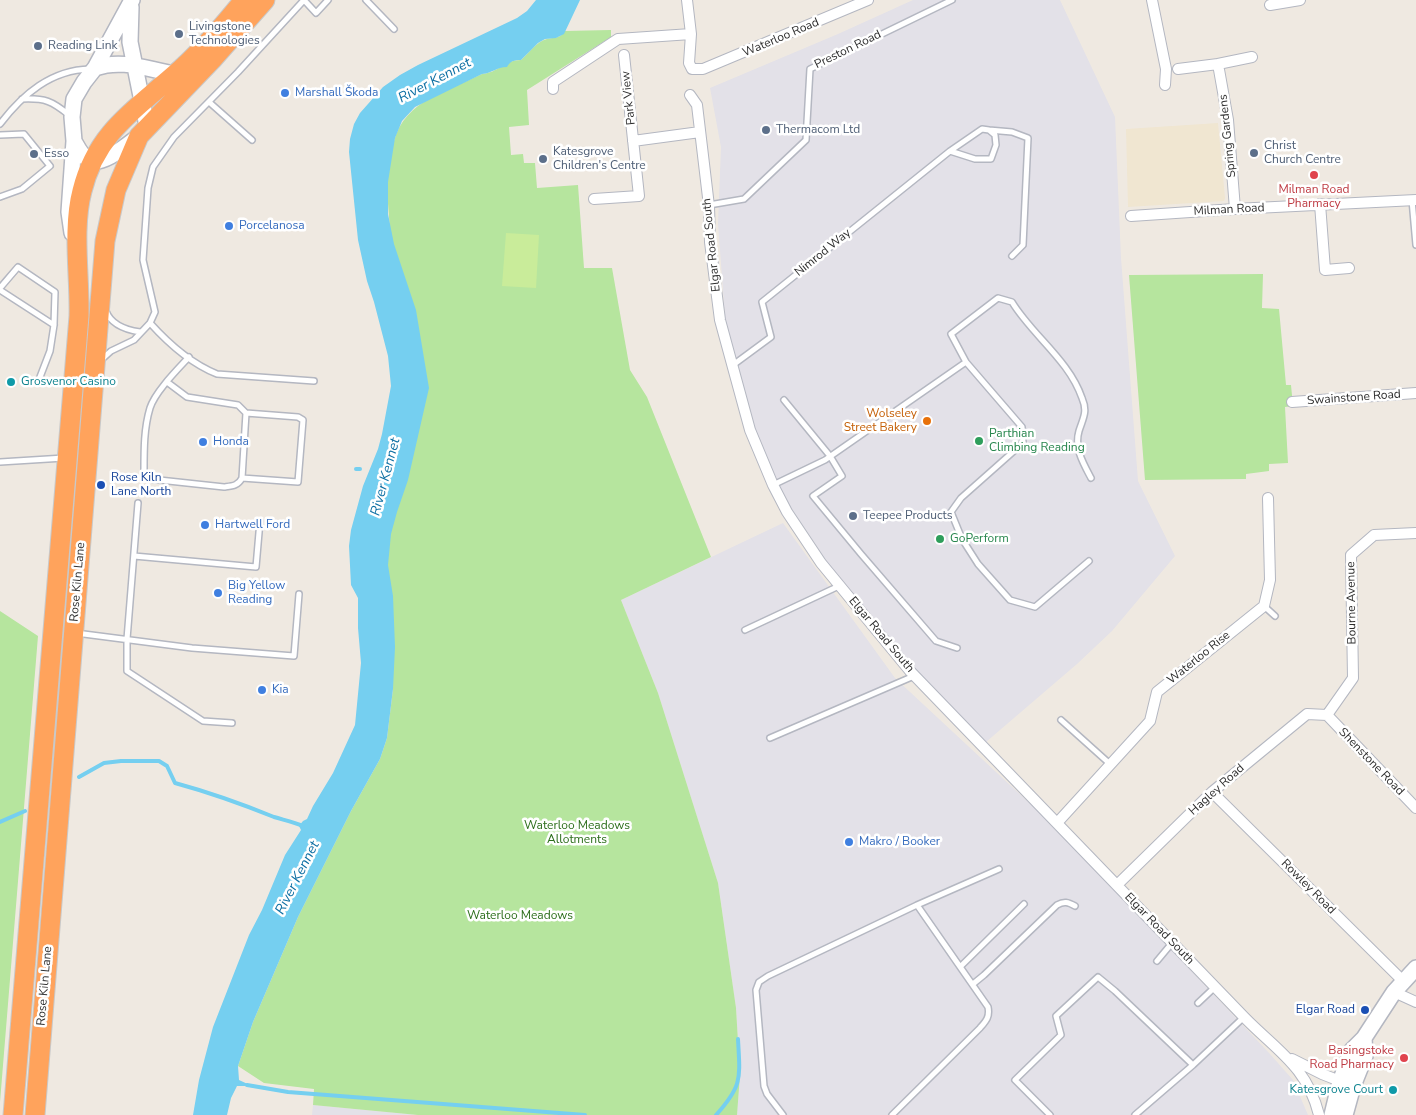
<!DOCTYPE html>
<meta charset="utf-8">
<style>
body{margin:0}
canvas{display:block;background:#efe9e1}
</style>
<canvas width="1416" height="1115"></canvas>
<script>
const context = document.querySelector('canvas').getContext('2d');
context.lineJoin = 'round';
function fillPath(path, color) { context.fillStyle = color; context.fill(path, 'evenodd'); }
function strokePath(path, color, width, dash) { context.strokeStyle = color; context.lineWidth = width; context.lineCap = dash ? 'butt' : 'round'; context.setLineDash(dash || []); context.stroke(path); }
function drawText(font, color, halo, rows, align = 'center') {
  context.font = font + ' "Nunito Sans",sans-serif'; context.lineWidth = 5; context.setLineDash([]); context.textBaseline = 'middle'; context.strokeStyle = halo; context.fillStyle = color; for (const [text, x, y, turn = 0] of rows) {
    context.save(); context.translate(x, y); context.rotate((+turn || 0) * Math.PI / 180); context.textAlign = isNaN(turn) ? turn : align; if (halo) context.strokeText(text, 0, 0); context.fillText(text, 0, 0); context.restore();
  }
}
const industrial = new Path2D(`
 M913,0H1060L1115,117L1121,258L1138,481L1175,556L1112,631L1077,664L986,742L905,665L819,558L779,491L729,370L718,224L721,147L710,88L838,34Z
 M783,523L895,678L1054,826L1270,1054L1293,1080L1308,1115H737L740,1075L736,1008L718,883L658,693L621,600Z
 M313,1105L418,1115H312Z`);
const education = new Path2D(`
 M1218,123L1225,198L1224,201L1128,207L1126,129Z`);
const green = new Path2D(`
 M611,30V37L527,90L529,125L509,127L511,155L523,154L524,163H535L537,188L578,185L584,268H612L630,370L647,397L711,557L621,600L658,693L718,883L736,1008L740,1075L737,1115H418L313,1105L314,1089L264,1083L238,1066L253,1022L298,917L351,811L380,759L387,738L393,689L380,565L427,394L391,244L387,190L391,140L394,141C405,100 448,91 482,74C498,73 504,60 521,60C528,54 537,41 547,39C555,37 560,39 565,31Z
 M1263,274L1262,308L1279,309L1286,385H1291L1293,406L1285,407L1288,463L1269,464V471L1246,474V479L1145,480L1129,275Z
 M0,611L38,636L0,1102Z`);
const pitch = new Path2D(`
 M506,233L539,235L536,288L502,286Z`);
const water = new Path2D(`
 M536,0H580L564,34L556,38L545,39L538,43L521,60C514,60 510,61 507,67C496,67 493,73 482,74L415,107L402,121L395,138L388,182V214L394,244L416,310L429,388L408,480L397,512L391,534L388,565L393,596L395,647L393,689L387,738L380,759L351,811L298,917L253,1022L238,1066L239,1080L252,1086H237L231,1098L227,1115H193L199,1080L213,1027L249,935L262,910L285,855L301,830L299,826L303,821L307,819L313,806L333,773L355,725L361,663L358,628V598L351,585L349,546L351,530L363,486L378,449L382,434L391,386L388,356L374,302L367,281L358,240L349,152L350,139L354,124L360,113L383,87L400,75L418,65L517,18L527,11Z`);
const stream = new Path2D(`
 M356,469H360
 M79,777L104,763L121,761H159L167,766L175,783C208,792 242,804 274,817C284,820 294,822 303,826
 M0,822L25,811
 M247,1085L288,1092L585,1115
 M716,1115C743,1085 740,1078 738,1039`);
const lane = new Path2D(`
 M304,0L316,13L328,0
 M366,0L394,29
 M22,99C45,98 52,101 69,115
 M209,102L252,140
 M0,124C23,94 51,70 90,69
 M989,130L1012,132L1028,138L1023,245L1012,256
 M0,135L24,134L50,166L22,189L0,197
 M1412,200L1416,245
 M709,205L744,199L806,140L810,69L952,0
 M0,288L18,267L55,292L54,325L50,351L40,377
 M0,290L54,325
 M106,311C111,325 127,330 140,332
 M150,323C168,343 192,364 217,374L314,381
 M189,357C177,370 155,392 150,408C144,428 144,449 144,471L146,476L150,479L224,487C232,486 238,486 242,478L246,413
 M101,360L111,351L134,340L150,323L155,312L143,260L148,188L153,167L174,137L238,72L304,0
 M733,365L771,337L762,302L950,151L982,129L989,130L995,135L996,145L991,159H975L950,151
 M167,382L187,397L238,405L246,413L298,417L303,420L298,482L242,478
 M784,400L830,456L842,476L813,496L861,554L936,641L957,648
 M0,462L64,458
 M773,485L825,460L966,362
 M138,503L127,639V671L203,721L232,723
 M134,556L256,567L260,521
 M1089,561L1035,607L1010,600L978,564L962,539L951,512L961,498L1023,443L1022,427L966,362L951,334L998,298L1012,302C1032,335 1069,360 1082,398C1088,412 1083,418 1079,431C1074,448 1083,463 1091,478
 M1264,606L1275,616
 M745,630L839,586
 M76,633L192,648L294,656L299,594
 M1061,720L1110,764
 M770,738L914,676
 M917,905L999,869
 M1157,961L1172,943
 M961,966L1024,904
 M973,984L984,975L1057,905C1064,901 1068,902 1075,906
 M1198,1003L1215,987
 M783,1115L767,1094L764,1086L756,990L759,982L768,976L917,905L988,1007C990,1017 986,1021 980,1028L892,1115
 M1050,1115L1015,1080L1061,1035L1056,1016L1098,977L1115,991L1193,1065L1244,1017
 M1135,1115L1193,1065`);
const street = new Path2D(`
 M687,0L691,34L689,63L692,69H703L868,0
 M1152,0L1166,69L1165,85
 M1270,5L1300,0
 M1178,69L1218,64
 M553,89V82L618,39L691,34
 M690,95L697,105L709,206L710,242L720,320L750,430L773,485L787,512L821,563L910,671L1244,1017C1276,1050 1307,1066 1319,1115
 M633,141L700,132
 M594,199L639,196L624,55
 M1320,204L1325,270L1349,268
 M1235,209L1228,120L1218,64L1252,57
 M1131,216L1235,209L1416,200
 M1292,402L1416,393
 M1327,715L1353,678L1351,555L1374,535L1416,533
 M1327,715L1416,808
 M1212,792L1404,982
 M1057,823L1150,721L1157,692L1264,606L1270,580L1268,498
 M1117,885L1212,792L1307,714L1327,715
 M1394,992L1416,1002
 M1292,1059L1322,1074L1345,1083`);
const secondary = new Path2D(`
 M131,7L130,42L147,126
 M95,68C123,58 148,70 175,74
 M74,141C78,148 82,157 89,160C102,167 128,144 139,136
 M72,233L69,212L74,141L72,117L74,99L84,82L95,68L132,0
 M1332,1115L1340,1082L1352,1050L1364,1038L1394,992L1416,968
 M1345,1115L1353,1086L1365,1056L1364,1038`);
const highway = new Path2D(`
 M13,1115L79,316C80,276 72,229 82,191C96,134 133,111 174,75C200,53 223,26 244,0
 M35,1115L105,241L116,190L139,136L212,60L265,0`);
const markers = [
 [179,34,5,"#5c6f8a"],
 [38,46,5,"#5c6f8a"],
 [285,93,5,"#3f7fe0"],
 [766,130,5,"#5c6f8a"],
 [1254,153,5,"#5c6f8a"],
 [34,154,5,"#5c6f8a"],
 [543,159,5,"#5c6f8a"],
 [1314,175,5,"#e0444e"],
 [229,226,5,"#3f7fe0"],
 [11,382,5,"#0f9aa8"],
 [927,421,5,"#e8710a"],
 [979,441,5,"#2e9e5b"],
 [203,442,5,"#3f7fe0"],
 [101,485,5,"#1a4fb4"],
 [853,516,5,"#5c6f8a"],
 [205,525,5,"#3f7fe0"],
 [940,539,5,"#2e9e5b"],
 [218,593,5,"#3f7fe0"],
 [262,690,5,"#3f7fe0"],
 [849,842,5,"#3f7fe0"],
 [1365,1010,5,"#1a4fb4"],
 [1404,1058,5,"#e0444e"],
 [1393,1090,5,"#0f9aa8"]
];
const serviceNames = [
 ["Livingstone",189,27],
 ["Technologies",189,41],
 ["Reading Link",48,46],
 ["Thermacom Ltd",776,130],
 ["Christ",1264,146],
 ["Church Centre",1264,160],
 ["Katesgrove",553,152],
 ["Children's Centre",553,166],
 ["Esso",44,154],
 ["Teepee Products",863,516]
];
const streetNames = [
 ["Waterloo Road",781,38,-23],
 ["Preston Road",848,50,-26],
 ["Park View",629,98,-96],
 ["Spring Gardens",1228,136,-96],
 ["Milman Road",1229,210,-3],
 ["Elgar Road South",712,245,-96],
 ["Nimrod Way",823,253,-39],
 ["Swainstone Road",1354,398,-4],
 ["Rose Kiln Lane",78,582,-85],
 ["Bourne Avenue",1352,603,-91],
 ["Elgar Road South",881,635,50],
 ["Waterloo Rise",1199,658,-39],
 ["Shenstone Road",1371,762,46],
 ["Hagley Road",1217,790,-42],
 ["Rowley Road",1308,887,45],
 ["Elgar Road South",1159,929,46],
 ["Rose Kiln Lane",45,986,-85]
];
const shopNames = [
 ["Marshall Škoda",295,93],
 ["Porcelanosa",239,226],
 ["Honda",213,442],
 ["Hartwell Ford",215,525],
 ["Big Yellow",228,586],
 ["Reading",228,600],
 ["Kia",272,690],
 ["Makro / Booker",859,842]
];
const healthNames = [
 ["Milman Road",1314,190],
 ["Pharmacy",1314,204],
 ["Basingstoke",1394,1051,"right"],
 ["Road Pharmacy",1394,1065,"right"]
];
const cultureNames = [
 ["Grosvenor Casino",21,382],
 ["Katesgrove Court",1383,1090,"right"]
];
const foodNames = [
 ["Wolseley",917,414],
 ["Street Bakery",917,428]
];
const leisureNames = [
 ["Parthian",989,434],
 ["Climbing Reading",989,448],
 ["GoPerform",950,539]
];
const transitNames = [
 ["Rose Kiln",111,478],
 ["Lane North",111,492],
 ["Elgar Road",1355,1010,"right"]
];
const parkNames = [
 ["Waterloo Meadows",577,826],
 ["Allotments",577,840],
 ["Waterloo Meadows",520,916]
];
const waterNames = [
 ["River Kennet",435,81,-28],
 ["River Kennet",386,477,-75],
 ["River Kennet",298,878,-63]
];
fillPath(industrial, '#e3e1e8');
fillPath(education, '#f0e6d1');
fillPath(green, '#b6e59e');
fillPath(pitch, '#c9ec9a');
fillPath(water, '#75cff0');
strokePath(stream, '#75cff0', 4);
strokePath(lane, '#b4b7c1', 8);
strokePath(street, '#b4b7c1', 12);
strokePath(secondary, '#b4b7c1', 18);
strokePath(highway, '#c9c9c9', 21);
strokePath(lane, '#fff', 5);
strokePath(street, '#fff', 10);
strokePath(secondary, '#fff', 15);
strokePath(highway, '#ffa35c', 19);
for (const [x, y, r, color] of markers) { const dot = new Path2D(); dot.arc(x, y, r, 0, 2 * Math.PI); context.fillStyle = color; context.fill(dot); strokePath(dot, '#fff', 2); }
drawText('12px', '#4e5e75', '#fff', serviceNames, 'left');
drawText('12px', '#2e2e2e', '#fff', streetNames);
drawText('12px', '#366cbe', '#fff', shopNames, 'left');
drawText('12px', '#be3a42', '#fff', healthNames);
drawText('12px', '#0d838f', '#fff', cultureNames, 'left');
drawText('12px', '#c56008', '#fff', foodNames, 'right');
drawText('12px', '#27864d', '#fff', leisureNames, 'left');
drawText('12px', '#164399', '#fff', transitNames, 'left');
drawText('12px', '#2c6e1b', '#fff', parkNames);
drawText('italic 14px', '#0d6fa3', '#fff', waterNames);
</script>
